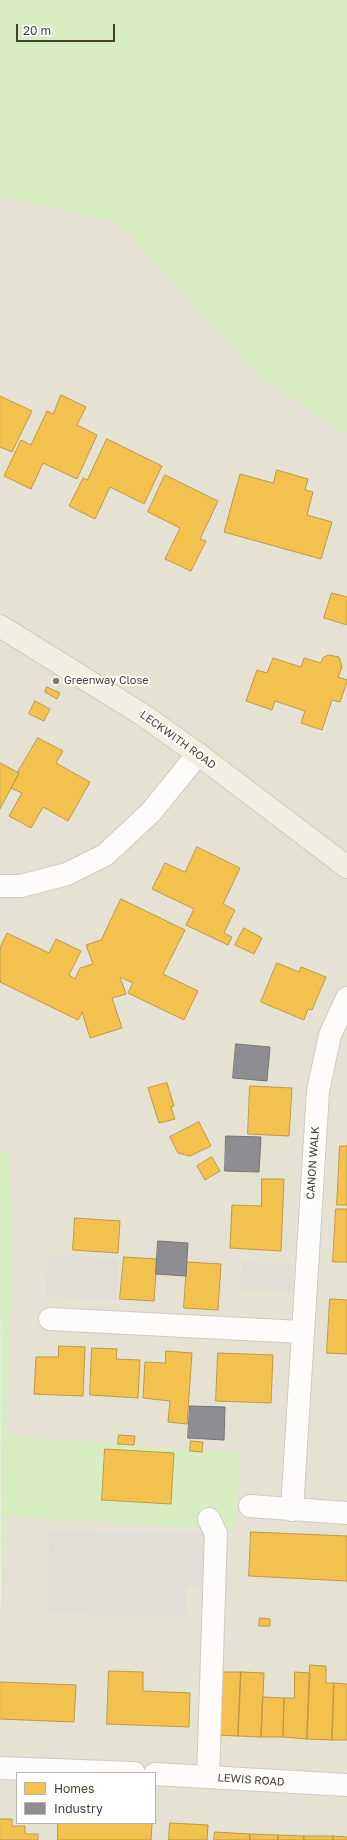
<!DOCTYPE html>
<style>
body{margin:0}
#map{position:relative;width:347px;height:1840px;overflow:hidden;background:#f0eee6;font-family:"Golos Text",sans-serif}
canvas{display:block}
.legend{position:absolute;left:16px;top:1772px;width:140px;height:52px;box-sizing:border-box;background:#fff;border:1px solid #b5b3ad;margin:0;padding:5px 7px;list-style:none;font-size:12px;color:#464032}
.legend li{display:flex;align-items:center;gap:8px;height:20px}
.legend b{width:20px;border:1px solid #b5b3ad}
.scale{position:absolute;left:16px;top:24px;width:99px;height:18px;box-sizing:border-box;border:2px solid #464032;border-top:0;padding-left:5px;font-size:12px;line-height:14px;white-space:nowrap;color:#464032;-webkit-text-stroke:3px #fff;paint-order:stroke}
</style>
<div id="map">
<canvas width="347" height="1840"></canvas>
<ul class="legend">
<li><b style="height:11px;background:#f2c14e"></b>Homes</li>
<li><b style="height:11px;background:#8d8d92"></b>Industry</li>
</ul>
<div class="scale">20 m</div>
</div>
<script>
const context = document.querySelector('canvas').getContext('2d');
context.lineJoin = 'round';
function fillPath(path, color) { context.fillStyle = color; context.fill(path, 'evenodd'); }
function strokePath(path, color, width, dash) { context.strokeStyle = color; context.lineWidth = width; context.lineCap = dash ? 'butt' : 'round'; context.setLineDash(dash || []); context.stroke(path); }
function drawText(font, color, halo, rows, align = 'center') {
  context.font = font + ' "Golos Text",sans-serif'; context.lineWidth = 4; context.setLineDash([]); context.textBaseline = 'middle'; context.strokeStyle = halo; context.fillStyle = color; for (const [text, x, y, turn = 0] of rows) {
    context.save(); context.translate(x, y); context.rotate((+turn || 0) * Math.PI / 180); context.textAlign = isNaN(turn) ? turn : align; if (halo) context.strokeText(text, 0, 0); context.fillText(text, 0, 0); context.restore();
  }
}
const residential = new Path2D(`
 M0,195L117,222L261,377L347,435V1840H0V1615L6,1516L9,1153L0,1148ZM17,1773H155V1823H17Z`);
const green = new Path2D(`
 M0,0H347V435L261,377L117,222L0,196Z
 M0,1148L9,1153L12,1239L7,1436L241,1453L235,1530L6,1516L1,1615Z`);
const parking = new Path2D(`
 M48,1255L118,1258L116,1300L46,1296Z
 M242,1262L294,1265L293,1292L240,1289Z
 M49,1531L216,1534L215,1587H186L185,1617L47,1614Z`);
const homes = new Path2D(`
 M61,395L86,407L77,425L97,435L77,479L43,463L31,489L4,476L21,440L31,445L47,411L53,414Z
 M0,396L32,411L12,452L0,447Z
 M107,439L162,466L144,504L110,487L95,519L69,506L83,478L87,480Z
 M277,470L308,479L305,490L313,492L307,515L332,522L321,559L224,532L240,474L273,483Z
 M165,475L218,501L200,539L206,541L191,571L165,559L180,528L148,512Z
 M332,593L347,597V625L324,618Z
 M329,655L339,657L342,667L338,677L347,680V682L340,702L332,700L322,730L301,723L305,711L275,701L272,710L246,701L257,670L267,673L273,658L301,667L304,658L321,663L323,658Z
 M47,687L60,693L57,699L45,692Z
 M35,701L50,709L44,721L29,714Z
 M38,738L63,751L56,763L90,782L68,821L43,807L31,828L9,816L22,793L11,788L19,773L18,772Z
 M0,763L19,773L0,809Z
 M197,847L240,868L223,904L235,910L224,933L232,937L228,945L186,925L194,909L152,889L165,863L185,872Z
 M121,899L185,930L163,974L198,991L184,1020L128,993L133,983L120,977L126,994L112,998L122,1028L90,1038L82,1012L78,1020L0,982V948L7,933L49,953L56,939L81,951L69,975L75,979L80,968L93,964L86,945L101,940Z
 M244,928L262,938L254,954L235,945Z
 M277,963L299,972L301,967L326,977L312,1010L308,1009L304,1020L261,1002Z
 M167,1083L174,1106L171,1107L175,1119L159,1123L148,1088Z
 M250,1086L292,1088L289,1136L248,1134Z
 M199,1122L211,1146L190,1156L178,1153L170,1137Z
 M340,1146H347V1205H337Z
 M212,1157L220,1171L205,1180L197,1166Z
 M262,1179H284L281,1251L230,1248L232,1205L261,1206Z
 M336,1209H347V1262H333Z
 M75,1218L120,1221L118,1253L73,1250Z
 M124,1257L157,1259L154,1301L120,1299Z
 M187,1262L221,1264L218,1310L184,1308Z
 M330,1299L347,1300V1354L327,1353Z
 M59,1346L85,1347L83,1396L34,1394L36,1357H58Z
 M92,1348L117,1349L116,1359L140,1360L138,1398L90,1395Z
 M166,1351L192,1353L187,1424L168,1422L170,1401L143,1398L145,1362L165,1363Z
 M218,1353L273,1355L271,1403L216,1401Z
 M119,1435L135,1436L134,1445L118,1444Z
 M191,1441L203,1442L202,1452L190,1451Z
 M105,1449L174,1453L171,1504L102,1500Z
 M251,1532L347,1536V1581L249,1576Z
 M260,1618L270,1619V1626H259Z
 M310,1665L326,1666V1683H334L332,1740L307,1739Z
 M109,1671L143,1672V1691L190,1693L189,1727L107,1724Z
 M218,1672H241L238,1736L215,1735Z
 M241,1672L264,1673L261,1737L238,1736Z
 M295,1672L310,1673L307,1739L283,1737L284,1698H294Z
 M0,1682L76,1685L74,1722L0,1719Z
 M334,1683L347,1684V1740H332Z
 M263,1697L284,1698L283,1737H261Z
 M0,1819H12V1826H25V1834H38V1840H0Z
 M58,1823H152L151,1840H58Z
 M170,1823L208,1825L207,1840H169Z
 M215,1832L250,1834V1840H214Z
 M250,1834L278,1835V1840H250Z
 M278,1835L304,1836V1840H278Z
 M304,1836H333V1840H304Z
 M333,1836L347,1837V1840H333Z`);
const industry = new Path2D(`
 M236,1044L270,1047L267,1081L233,1078Z
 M226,1136L261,1137L259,1172L225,1171Z
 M158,1241L188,1243L186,1276L156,1274Z
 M190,1406L225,1407L224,1440L188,1438Z`);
const minor = new Path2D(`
 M0,886H21L67,874L105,855L151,812L198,754
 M50,1319L301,1332
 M250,1506L347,1513
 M292,1510L318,1091L330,1035L347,998
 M0,1768L134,1773
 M155,1774L347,1785
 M208,1777L216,1534L209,1519`);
const major = new Path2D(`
 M0,626L143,715L198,754L347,867`);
const markers = [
 [56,681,4,"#827d71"]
];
const poiNames = [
 ["Greenway Close",64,681]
];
const streetNames = [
 ["LECKWITH ROAD",178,740,36],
 ["CANON WALK",313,1163,-86],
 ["LEWIS ROAD",251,1780,4]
];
fillPath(residential, '#e5e1d3');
fillPath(green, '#d9edc3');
fillPath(parking, '#dfddd6');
fillPath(homes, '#f2c14e');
strokePath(homes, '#be9a46', 1);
fillPath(industry, '#8d8d92');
strokePath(industry, '#787675', 1);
strokePath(minor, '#cecbc4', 24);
strokePath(major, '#d4cdb2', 24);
strokePath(minor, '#fdfcfb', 22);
strokePath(major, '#f1eee2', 22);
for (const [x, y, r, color] of markers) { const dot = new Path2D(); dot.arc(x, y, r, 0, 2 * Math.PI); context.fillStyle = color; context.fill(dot); strokePath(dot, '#fff', 1.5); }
drawText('11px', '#464032', '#fff', poiNames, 'left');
drawText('11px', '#464032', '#fff', streetNames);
</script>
